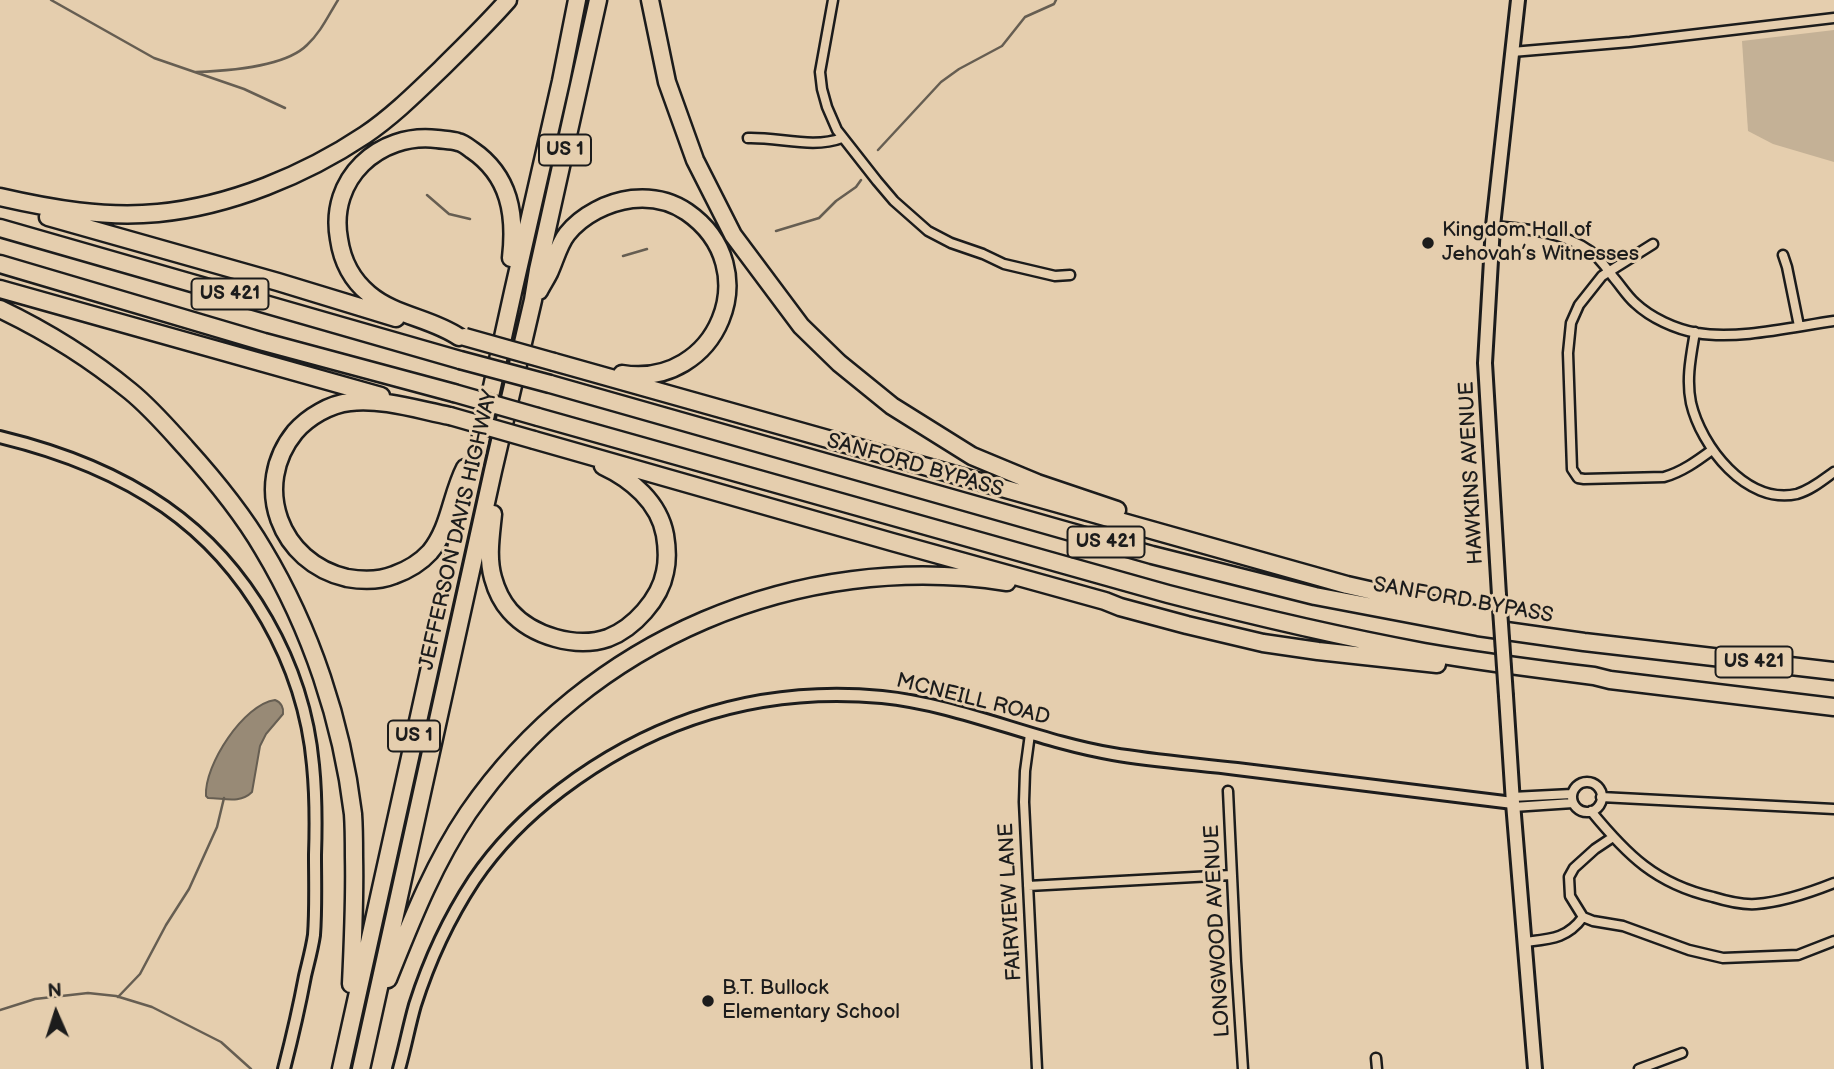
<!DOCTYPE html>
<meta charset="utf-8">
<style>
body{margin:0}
#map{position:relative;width:1834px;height:1069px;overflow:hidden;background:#e5ceae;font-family:"Balsamiq Sans",sans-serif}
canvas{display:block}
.north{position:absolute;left:21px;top:978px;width:70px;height:70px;-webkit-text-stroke:5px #e5ceae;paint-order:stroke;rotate:357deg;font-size:19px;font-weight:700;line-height:28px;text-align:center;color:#1c1c1c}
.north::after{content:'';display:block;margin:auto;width:24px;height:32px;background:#1c1c1c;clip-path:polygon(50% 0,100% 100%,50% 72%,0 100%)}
</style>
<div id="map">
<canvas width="1834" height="1069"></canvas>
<div class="north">N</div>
</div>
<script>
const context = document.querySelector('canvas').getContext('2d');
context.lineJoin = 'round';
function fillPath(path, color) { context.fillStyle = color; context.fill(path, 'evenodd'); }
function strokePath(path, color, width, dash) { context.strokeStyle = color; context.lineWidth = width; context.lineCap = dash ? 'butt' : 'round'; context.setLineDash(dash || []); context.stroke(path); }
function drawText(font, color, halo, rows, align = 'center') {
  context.font = font + ' "Balsamiq Sans",sans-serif'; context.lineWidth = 6; context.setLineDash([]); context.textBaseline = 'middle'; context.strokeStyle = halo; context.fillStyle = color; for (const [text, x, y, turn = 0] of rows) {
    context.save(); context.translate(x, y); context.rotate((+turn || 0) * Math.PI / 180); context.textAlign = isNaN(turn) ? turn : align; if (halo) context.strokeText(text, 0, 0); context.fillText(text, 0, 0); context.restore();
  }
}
const green = new Path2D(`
 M1834,30V162L1773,144L1748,131L1742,41Z`);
const water = new Path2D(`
 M275,700C281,702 284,708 283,714L266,734L260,746L252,792C240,804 224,798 208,798L206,796C204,765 244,704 275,700Z`);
const stream = new Path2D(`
 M51,0L154,58L244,89L285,108
 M196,72C226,71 285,67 307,45C321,32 328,16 338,0
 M878,150L941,82L959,69L1002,46L1025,17L1054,4L1056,0
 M427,195L449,214L470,219
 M776,231L819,218L836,201L856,187L861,180
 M623,256L647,249
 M118,997L140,974L166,925L189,889L217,827L224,798
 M0,1010L35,999L88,993L116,996L152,1007L221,1042L251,1069`);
const minor = new Path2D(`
 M833,0L820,72L822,89L827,107L837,130L877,181L894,201L928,231L951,243L983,254L1004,264L1055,276L1070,275
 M1512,52L1630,42L1834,18
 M748,138C779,137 813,149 842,138
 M1493,226C1526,229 1561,231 1590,251C1599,257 1607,269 1614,278C1621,286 1627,296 1635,303C1651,318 1675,329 1697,333C1738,340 1792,327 1834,321
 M1653,244L1602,276L1579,305L1571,323L1568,353L1572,469L1578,478L1584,479L1664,477C1682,472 1697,461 1712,450
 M1783,255L1787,267L1799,326
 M1695,332C1691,356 1686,379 1691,403C1701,446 1746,505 1797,494C1811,490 1823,480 1834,472
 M1030,734L1025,771L1024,802L1037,1069
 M1572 797a15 15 0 1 1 30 0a15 15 0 1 1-30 0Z
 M1228,791L1236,961L1243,1069
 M1512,797L1572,794
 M1601,797L1834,809
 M1513,807L1573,803
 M1591,811C1627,855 1656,884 1713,897C1726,901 1741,905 1756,904C1783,902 1809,893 1834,883
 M1613,837L1595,849L1574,868L1569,877L1570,896L1583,917L1593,921L1623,926L1689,950L1723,958L1798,955L1834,941
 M1028,886L1231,875
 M1525,942C1550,939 1567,939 1583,917
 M1376,1058L1377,1069
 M1639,1069L1682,1053`);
const tertiary = new Path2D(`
 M0,437C58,451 115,472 165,507C248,565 304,664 313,765C316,795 316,825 315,855C315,881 316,909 314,935C312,949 308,963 305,976C299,1008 292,1038 284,1069
 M399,1069C405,1048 409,1026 415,1005C429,961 449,918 474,880C497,846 528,815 561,790C656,718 763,686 882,697C961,705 1035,741 1113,754C1154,761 1196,764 1237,769C1329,780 1421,791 1513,803`);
const primary = new Path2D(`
 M1499,595L1485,363L1493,226L1518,0
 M1506,696L1513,803L1535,1069`);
const motorway = new Path2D(`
 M650,0L667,82L695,160L733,235L801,326L839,363L892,406L972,456L1037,483L1117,510
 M0,197C52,209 105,218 158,213C230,206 305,175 365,135C393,116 417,92 441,69C464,46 487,24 508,0
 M48,217L278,282L396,318
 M0,228L460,360
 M0,264L264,342L454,393
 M0,289L381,396
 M539,291C542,285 546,279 549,273C555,260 559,244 567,234C582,215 608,202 632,199C651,197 671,201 687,212C768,268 717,389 622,374
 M0,309C46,331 91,359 130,391C151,408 168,428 186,448C214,479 242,513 263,549C311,629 342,722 353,814C354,828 354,843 354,857C355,899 353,942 351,984
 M459,337C431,318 395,316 369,294C352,280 342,260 339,239C328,179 379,132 437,139C444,140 452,140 458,142C463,143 468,147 472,150C510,176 516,215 511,258
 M554,362L1347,585L1492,618
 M550,384L1152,555L1315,596L1478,627L1584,642L1834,671
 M450,416C419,410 381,398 350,402C330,404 308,417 295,432C251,486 280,563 347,578C364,581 379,581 394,575C408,570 420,563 430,552C450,528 451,495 465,468
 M538,417L1168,594C1253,616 1338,636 1424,652C1481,662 1537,669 1594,676L1610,680L1834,707
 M534,440L892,542L1105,601L1120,607L1187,625L1263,643L1318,651L1437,664
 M493,514C491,535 487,557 493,578C496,589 502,602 510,611C532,636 576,649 608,638C634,628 660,599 665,572C668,559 667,547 665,535C659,502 631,479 603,466
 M388,979C411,922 433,865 468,813C588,639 799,550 1007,582
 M341,1069L513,292L561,81L577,0
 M361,1069L493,471L533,300L538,270L598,0`);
const primaryBridge = new Path2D(`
 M1499,595L1506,696`);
const motorwayBridge = new Path2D(`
 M465,337L554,362
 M460,360L550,384
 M454,393L538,417
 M450,416L534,440`);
const markers = [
 [1428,243,7,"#1c1c1c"],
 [708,1001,7,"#1c1c1c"]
];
const shields = [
 [565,150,52],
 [230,294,77],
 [1106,542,77],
 [1754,662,77],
 [414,736,52]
];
const shieldNames = [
 ["US 1",565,150],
 ["US 421",230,294],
 ["US 421",1106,542],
 ["US 421",1754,662],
 ["US 1",414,736]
];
const poiNames = [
 ["Kingdom Hall of",1442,231],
 ["Jehovah’s Witnesses",1442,255],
 ["B.T. Bullock",722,989],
 ["Elementary School",722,1013]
];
const streetNames = [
 ["SANFORD BYPASS",915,466,16],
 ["HAWKINS AVENUE",1472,473,-93],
 ["JEFFERSON DAVIS HIGHWAY",459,530,-77],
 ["SANFORD BYPASS",1463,601,10],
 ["MCNEILL ROAD",973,700,14],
 ["FAIRVIEW LANE",1011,902,-93],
 ["LONGWOOD AVENUE",1218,931,-93]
];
fillPath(green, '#c4b196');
fillPath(water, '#988a76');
strokePath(water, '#665e52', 2);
strokePath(stream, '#665e52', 2.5);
strokePath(minor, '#1c1c1c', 13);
strokePath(tertiary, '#1c1c1c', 16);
strokePath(primary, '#1c1c1c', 18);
strokePath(motorway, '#1c1c1c', 21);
strokePath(minor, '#e5ceae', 8);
strokePath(tertiary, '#e5ceae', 10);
strokePath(primary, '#e5ceae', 12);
strokePath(motorway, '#e5ceae', 16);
strokePath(primaryBridge, '#1c1c1c', 18, []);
strokePath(motorwayBridge, '#1c1c1c', 21, []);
strokePath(primaryBridge, '#e5ceae', 12);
strokePath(motorwayBridge, '#e5ceae', 16);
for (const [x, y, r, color] of markers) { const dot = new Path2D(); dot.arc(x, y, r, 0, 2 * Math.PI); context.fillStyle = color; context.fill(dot); strokePath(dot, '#e5ceae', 2.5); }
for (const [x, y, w] of shields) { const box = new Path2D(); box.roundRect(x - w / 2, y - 15.5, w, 31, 5); context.fillStyle = '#e5ceae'; context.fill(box); strokePath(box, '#1c1c1c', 2); }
drawText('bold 19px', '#1c1c1c', null, shieldNames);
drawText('21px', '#1c1c1c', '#e5ceae', poiNames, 'left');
drawText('21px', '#1c1c1c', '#e5ceae', streetNames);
</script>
